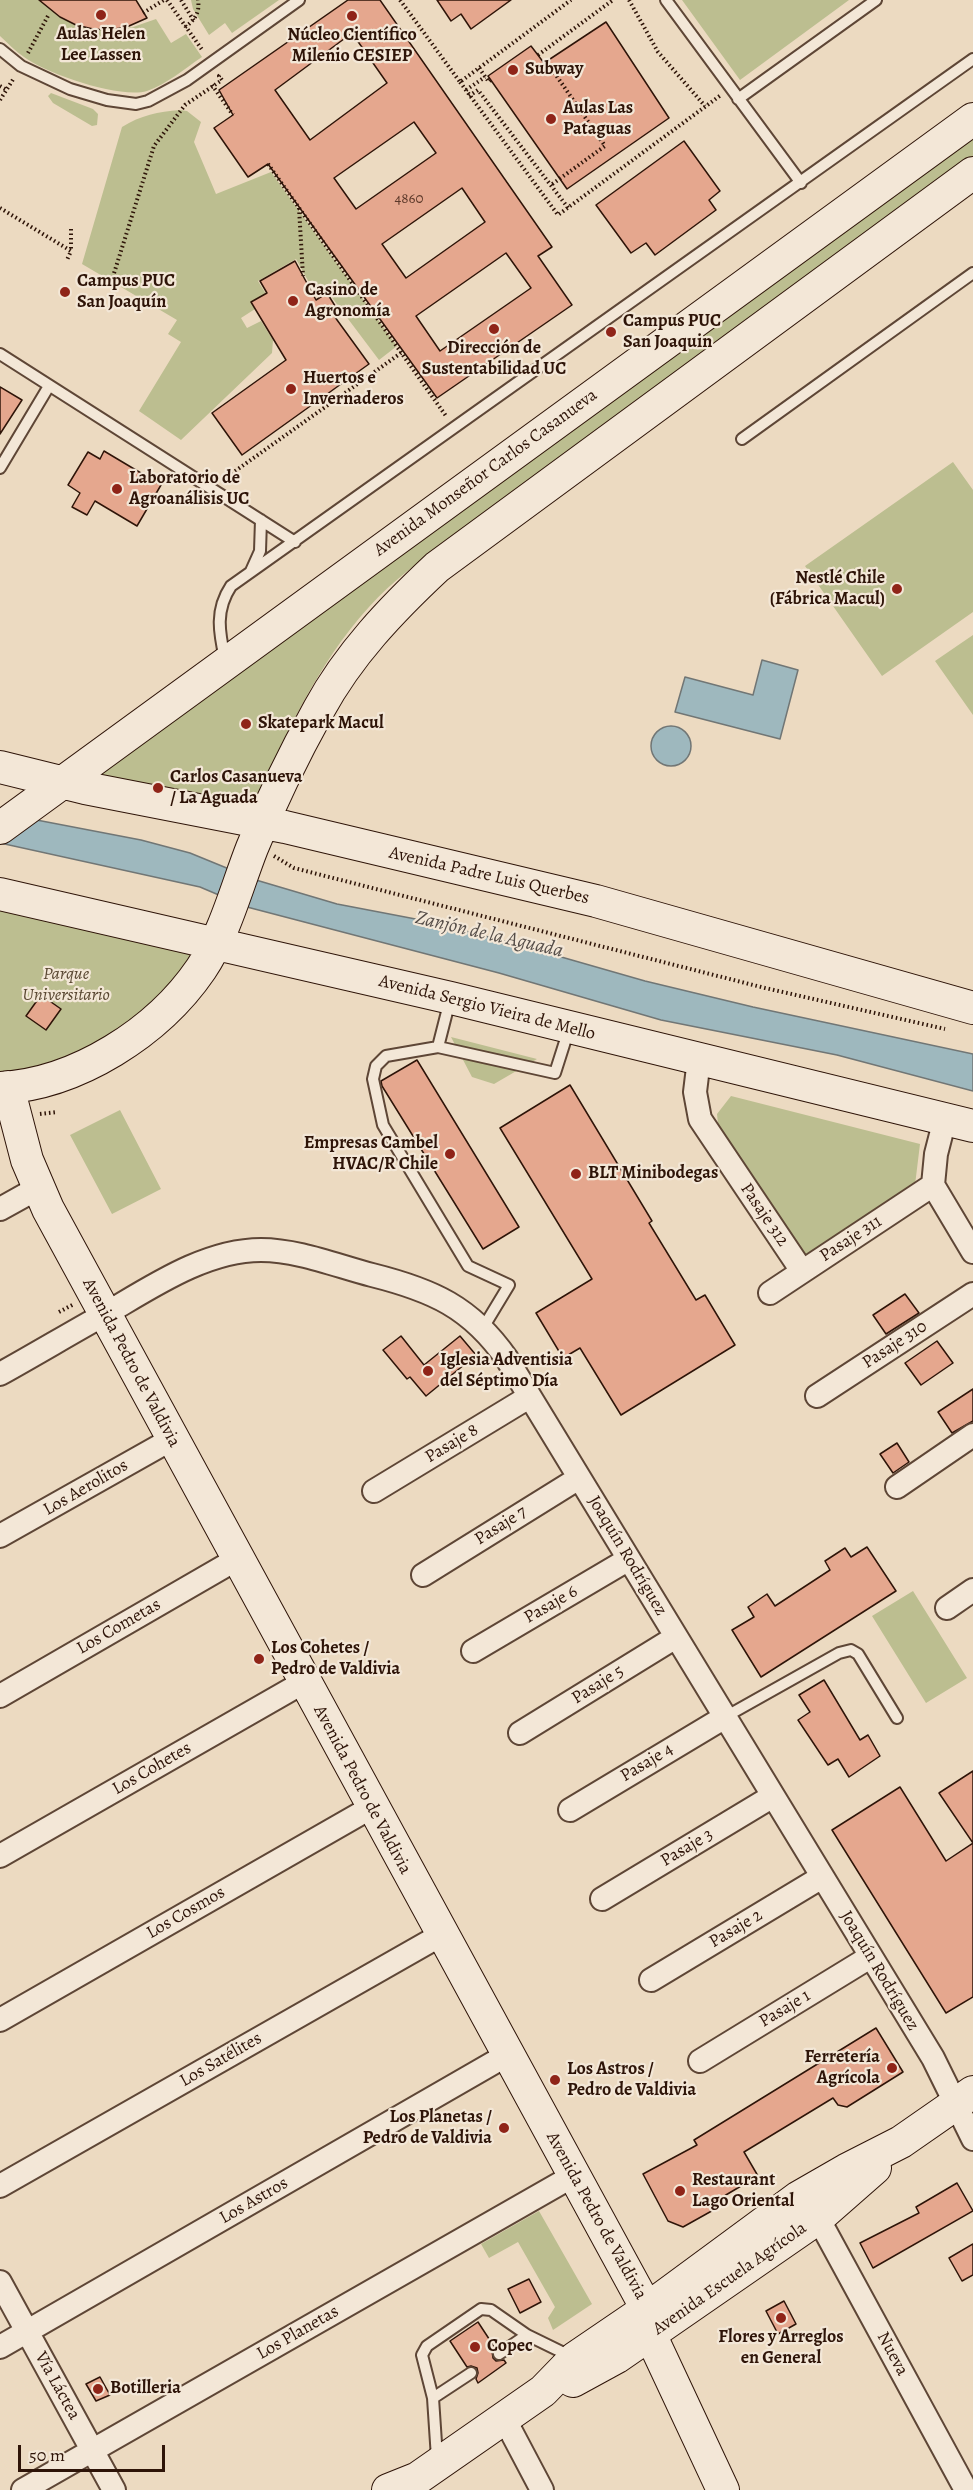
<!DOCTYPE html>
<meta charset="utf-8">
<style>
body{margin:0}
#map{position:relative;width:973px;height:2490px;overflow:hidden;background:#ecdac1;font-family:Alegreya,serif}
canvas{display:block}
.scale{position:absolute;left:18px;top:2445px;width:147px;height:27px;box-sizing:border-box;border:3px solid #2e1408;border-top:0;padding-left:8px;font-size:18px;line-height:21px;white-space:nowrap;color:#2e1408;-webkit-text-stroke:4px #f3e7d7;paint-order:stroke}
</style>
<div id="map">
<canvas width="973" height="2490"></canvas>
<div class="scale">50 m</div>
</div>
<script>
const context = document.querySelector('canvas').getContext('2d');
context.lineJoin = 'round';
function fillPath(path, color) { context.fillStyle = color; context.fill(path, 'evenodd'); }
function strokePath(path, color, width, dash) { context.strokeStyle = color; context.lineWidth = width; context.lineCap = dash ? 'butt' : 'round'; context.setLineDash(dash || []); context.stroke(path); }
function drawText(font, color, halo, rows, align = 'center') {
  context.font = font + ' Alegreya,serif'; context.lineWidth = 4.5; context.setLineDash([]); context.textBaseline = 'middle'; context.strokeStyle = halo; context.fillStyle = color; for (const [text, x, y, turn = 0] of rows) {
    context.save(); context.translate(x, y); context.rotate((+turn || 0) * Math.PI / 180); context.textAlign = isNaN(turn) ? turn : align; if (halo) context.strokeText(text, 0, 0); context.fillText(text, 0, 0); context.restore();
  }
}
const green = new Path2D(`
 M0,0H46L62,19L86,27L110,31L133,27L156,19L171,43L186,34L202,57C184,69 167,84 147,91C120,99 47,74 24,57C15,51 8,43 0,36Z
 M191,0H279L232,33L225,23L209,35L193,9Z
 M682,0H849L740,80Z
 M51,93L93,109L98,114L97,125L92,126L53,103L48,96Z
 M180,110L187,111L201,122L194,142L216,194L271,172L397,346L379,360L327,291L317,297L296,259L258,281L266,294L251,302L255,309L241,318L247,328L261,321L273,340L272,353L181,440L139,411L181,342L168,334L177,320L82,264L122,127C141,115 158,112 180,110Z
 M973,129V157L449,538C422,560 392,581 369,607C316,665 285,738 251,808L99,777V764Z
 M953,462L973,490V612L882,676L805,566Z
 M973,635V715L935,661Z
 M0,904L203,948L138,1020L99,1043L44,1067L0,1075Z
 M451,1037L537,1059L494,1084L472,1077Z
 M731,1096L920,1144L915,1185L803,1260L719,1134L717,1114Z
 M120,1110L161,1189L112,1214L70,1135Z
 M913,1591L967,1678L926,1703L872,1616Z
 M539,2211L592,2304L553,2330L548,2318L555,2307L518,2242L489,2258L481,2244Z`);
const water = new Path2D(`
 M762,660L798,670L780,739L675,712L685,677L753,695Z
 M651 746a20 20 0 1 1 40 0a20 20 0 1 1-40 0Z
 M0,813L141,840L190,853L256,880L337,904L426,921L516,944L645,981L753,1007L973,1054V1091L837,1055L661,1020L499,973L247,907L200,887L0,843Z`);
const building = new Path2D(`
 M39,0H136L147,18L129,26L111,30L93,29L76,25L60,17Z
 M348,0H380L552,247L538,256L572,305L437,398L268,164L248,177L214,128L233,115L219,90ZM352,33L387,83L310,140L275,90ZM414,122L436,153L356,209L334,178ZM462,188L485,222L406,278L382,244ZM506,253L531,288L440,351L416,316Z
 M437,0H511L471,29L461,14L451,21Z
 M606,22L669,118L567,189L488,76L531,46L544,63Z
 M684,141L720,191L709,200L716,210L655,255L646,243L631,253L596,205Z
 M295,261L316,300L327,293L337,309L332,313L369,364L242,455L212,413L286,360L251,302L267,293L260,281Z
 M0,387L22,400L0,434Z
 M104,451L161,485L137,526L95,501L87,515L72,507L80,493L68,485L88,452L100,459Z
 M41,995L61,1009L46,1030L26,1016Z
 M417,1060L519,1227L483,1249L382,1086L381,1081Z
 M570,1085L652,1221L649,1223L696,1300L705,1295L735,1345L621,1415L580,1348L563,1358L536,1313L592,1279L500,1128Z
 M905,1294L919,1313L886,1334L873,1315Z
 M401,1336L424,1365L460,1336L476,1355L426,1396L410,1377L407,1379L383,1350Z
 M937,1341L953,1363L921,1385L905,1363Z
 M973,1389V1421L952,1433L938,1412Z
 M897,1443L909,1462L893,1473L880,1454Z
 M867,1547L896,1591L761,1677L732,1630L754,1617L748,1607L767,1594L775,1606L830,1570L825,1561L845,1548L851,1557Z
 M824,1680L860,1740L868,1735L880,1756L849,1777L838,1759L828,1765L798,1720L810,1712L799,1695Z
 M973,1771V1997L946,2013L832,1830L900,1787L946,1861L973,1843L939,1793Z
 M876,2028L903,2072L847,2107L838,2105L833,2098L744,2152L758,2176L714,2202L717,2208L683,2227L668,2221L643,2174L697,2145L694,2140Z
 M957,2183L973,2211L873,2268L860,2243L919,2213L916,2207Z
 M973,2244V2275L962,2281L949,2258Z
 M529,2279L541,2302L520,2313L508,2289Z
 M784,2301L796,2324L778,2334L766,2311Z
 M478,2322L495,2348L492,2351L493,2358L496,2361L504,2360L506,2363L478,2383L476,2379L478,2373L477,2368L471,2366L467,2367L450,2341Z
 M100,2377L110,2395L96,2401L86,2384Z`);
const path = new Path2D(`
 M167,0L203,51
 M181,0L194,21
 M400,0L460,82L571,0
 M629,0L658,52L705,106
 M143,13L164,0
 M185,27C195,20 200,12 198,0
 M28,53L49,14
 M538,55L613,0
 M549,65L605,146L551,185
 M479,68L489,82L491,80
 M460,82L558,215L721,95
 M212,85L233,115
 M0,86L7,90
 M466,90L485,77
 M469,96L478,90L569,209
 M0,100L14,78
 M268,164L446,416
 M0,208L71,251L67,260
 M299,208L303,276
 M71,229V250
 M110,286L154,146L185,105L222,80L219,76L221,74
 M224,479L401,353
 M274,856L294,868L337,879L765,988L945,1029
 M40,1114L57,1112
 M59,1312L74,1304`);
const service = new Path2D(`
 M666,0L801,183
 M0,49L21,66L70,89L107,100L136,104L148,101L187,80L299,0
 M738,99L876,0
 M0,354L295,542
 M742,439L973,273
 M0,468L49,386
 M251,571L260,551L261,520
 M225,659C219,632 215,610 231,586L973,59
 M438,1047L450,1000
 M483,1328L509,1285L468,1266L383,1125L373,1079L376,1066L386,1056L438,1047L555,1073L569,1029
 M725,1717L839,1653L851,1650L858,1654L897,1718
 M499,2354L527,2335
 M433,2398L471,2373
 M437,2458L433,2398L422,2355L427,2346L481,2309L491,2310L527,2335L572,2357`);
const minor = new Path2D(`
 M699,1059L695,1092L700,1119L802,1271
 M945,1119L936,1154L933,1185L973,1252
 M0,1209L38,1188
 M770,1293L933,1185
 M0,1374C36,1354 71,1333 107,1313C153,1286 206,1250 261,1250C298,1250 337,1266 372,1275C432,1290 471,1307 507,1359L933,2058L973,2139
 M817,1396L973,1294
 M897,1487L973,1435
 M374,1491L529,1397
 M0,1536L172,1439
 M423,1575L579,1478
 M947,1608L973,1590
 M473,1651L629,1559
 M0,1696L237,1559
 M520,1733L676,1637
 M570,1810L725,1717
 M0,1856L304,1682
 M602,1899L773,1796
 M651,1980L822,1877
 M0,2020L372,1807
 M700,2061L870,1957
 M0,2186L441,1935
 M818,2218L966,2490
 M0,2282L114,2490
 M0,2347L507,2055
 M504,2418L542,2490
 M23,2490L573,2176`);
const secondary = new Path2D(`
 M0,767L85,788L285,827L596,901L973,1008
 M0,828L973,119
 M0,894L451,998L973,1126
 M8,1087L27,1160L48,1209L647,2309L650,2334L723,2490
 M0,1088C77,1084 158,1032 201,969C225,933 236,889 252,848C271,801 294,754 319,709C349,654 391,610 437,567L973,173
 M573,2381L617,2357L818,2218L875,2168
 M388,2490L418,2478L543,2391L575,2358L647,2309L799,2197L846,2170L901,2142L973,2092`);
const markers = [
 [101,15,6,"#8f2418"],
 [352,16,6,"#8f2418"],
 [513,70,6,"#8f2418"],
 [551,119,6,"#8f2418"],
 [65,292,6,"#8f2418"],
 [293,301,6,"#8f2418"],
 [494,329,6,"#8f2418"],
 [611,332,6,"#8f2418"],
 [291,389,6,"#8f2418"],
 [117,489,6,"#8f2418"],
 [897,589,6,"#8f2418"],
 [246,724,6,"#8f2418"],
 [158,788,6,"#8f2418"],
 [450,1154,6,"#8f2418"],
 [576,1174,6,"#8f2418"],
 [428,1371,6,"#8f2418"],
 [259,1659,6,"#8f2418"],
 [892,2068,6,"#8f2418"],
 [555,2080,6,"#8f2418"],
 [504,2128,6,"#8f2418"],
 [680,2191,6,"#8f2418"],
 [781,2318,6,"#8f2418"],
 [475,2347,6,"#8f2418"],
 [98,2389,6,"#8f2418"]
];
const numberNames = [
 ["4860",409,199]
];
const poiNames = [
 ["Aulas Helen",101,35,"center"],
 ["Lee Lassen",101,56,"center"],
 ["Núcleo Científico",352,36,"center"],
 ["Milenio CESIEP",352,57,"center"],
 ["Subway",525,70],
 ["Aulas Las",563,109],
 ["Pataguas",563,130],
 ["Campus PUC",77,282],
 ["San Joaquín",77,303],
 ["Casino de",305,291],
 ["Agronomía",305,312],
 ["Campus PUC",623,322],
 ["San Joaquin",623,343],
 ["Dirección de",494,349,"center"],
 ["Sustentabilidad UC",494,370,"center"],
 ["Huertos e",303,379],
 ["Invernaderos",303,400],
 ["Laboratorio de",129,479],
 ["Agroanálisis UC",129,500],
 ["Nestlé Chile",885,579,"right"],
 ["(Fábrica Macul)",885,600,"right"],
 ["Skatepark Macul",258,724],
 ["Carlos Casanueva",170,778],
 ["/ La Aguada",170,799],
 ["Empresas Cambel",438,1144,"right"],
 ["HVAC/R Chile",438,1165,"right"],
 ["BLT Minibodegas",588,1174],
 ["Iglesia Adventisia",440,1361],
 ["del Séptimo Día",440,1382],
 ["Los Cohetes /",271,1649],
 ["Pedro de Valdivia",271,1670],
 ["Ferretería",880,2058,"right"],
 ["Agrícola",880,2079,"right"],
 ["Los Astros /",567,2070],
 ["Pedro de Valdivia",567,2091],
 ["Los Planetas /",492,2118,"right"],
 ["Pedro de Valdivia",492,2139,"right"],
 ["Restaurant",692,2181],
 ["Lago Oriental",692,2202],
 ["Flores y Arreglos",781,2338,"center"],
 ["en General",781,2359,"center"],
 ["Copec",487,2347],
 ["Botilleria",110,2389]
];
const streetNames = [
 ["Avenida Monseñor Carlos Casanueva",486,473,-36],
 ["Avenida Padre Luis Querbes",489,876,13],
 ["Avenida Sergio Vieira de Mello",487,1008,14],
 ["Pasaje 312",764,1215,56],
 ["Pasaje 311",851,1239,-33],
 ["Pasaje 310",895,1345,-33],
 ["Avenida Pedro de Valdivia",131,1363,62],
 ["Pasaje 8",452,1444,-31],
 ["Los Aerolitos",86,1488,-30],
 ["Pasaje 7",501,1526,-32],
 ["Joaquín Rodríguez",627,1556,59],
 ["Pasaje 6",551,1605,-30],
 ["Los Cometas",119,1627,-30],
 ["Pasaje 5",598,1685,-32],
 ["Pasaje 4",647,1763,-31],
 ["Los Cohetes",152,1769,-30],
 ["Avenida Pedro de Valdivia",362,1790,62],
 ["Pasaje 3",687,1848,-31],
 ["Los Cosmos",186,1913,-30],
 ["Pasaje 2",736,1929,-31],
 ["Joaquín Rodríguez",879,1971,59],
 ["Pasaje 1",785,2009,-31],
 ["Los Satélites",221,2060,-30],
 ["Los Astros",254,2201,-30],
 ["Avenida Pedro de Valdivia",596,2216,61],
 ["Avenida Escuela Agrícola",730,2279,-35],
 ["Los Planetas",298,2333,-30],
 ["Nueva",892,2354,62],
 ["Vía Láctea",57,2386,61]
];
const parkNames = [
 ["Parque",66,975],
 ["Universitario",66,996]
];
const waterNames = [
 ["Zanjón de la Aguada",489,935,13]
];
fillPath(green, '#bcbe90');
fillPath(water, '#9eb8be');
strokePath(water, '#717675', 1.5);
fillPath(building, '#e5a78e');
strokePath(building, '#2e1408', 1.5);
strokePath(service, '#5e4636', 14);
strokePath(minor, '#5e4636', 26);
strokePath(secondary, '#2e1408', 34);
strokePath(path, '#2e1408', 4, [1.5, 3]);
strokePath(service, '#f3e7d7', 10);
strokePath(minor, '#f3e7d7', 22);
strokePath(secondary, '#f3e7d7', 32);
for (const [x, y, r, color] of markers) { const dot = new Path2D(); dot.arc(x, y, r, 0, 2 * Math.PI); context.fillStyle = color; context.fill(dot); strokePath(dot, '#f3e7d7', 2); }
drawText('15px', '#5c392a', null, numberNames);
drawText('bold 18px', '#2e1408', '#f3e7d7', poiNames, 'left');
drawText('18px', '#2e1408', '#f3e7d7', streetNames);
drawText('italic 18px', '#594731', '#f3e7d7', parkNames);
drawText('italic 20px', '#554d48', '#f3e7d7', waterNames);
</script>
